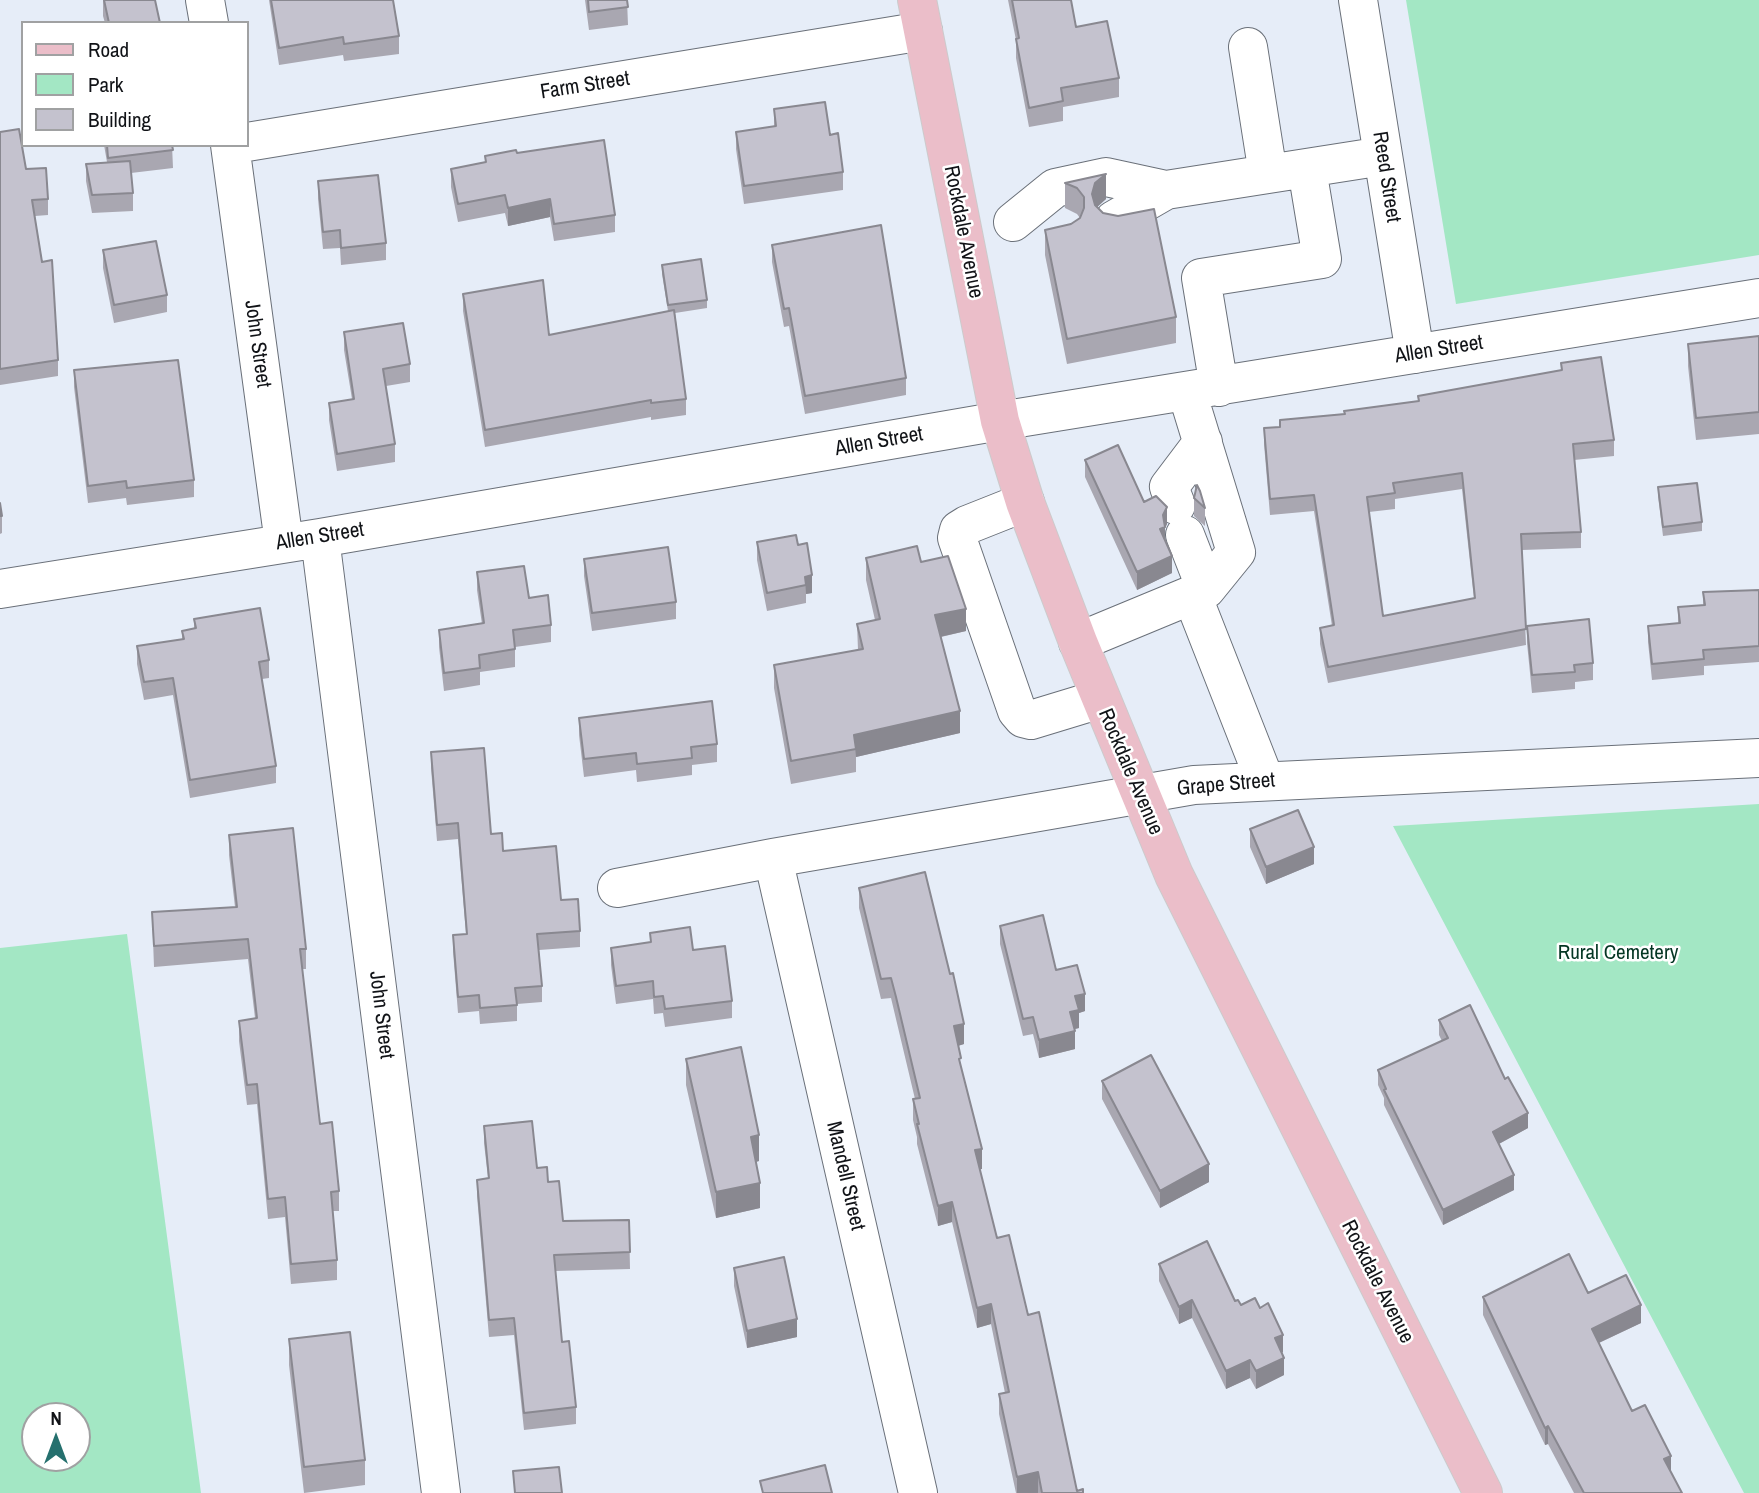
<!DOCTYPE html>
<style>
body{margin:0}
#map{position:relative;width:1759px;height:1493px;overflow:hidden;background:#e6edf8;font-family:"Archivo Narrow",sans-serif}
canvas{display:block}
.legend{position:absolute;left:21px;top:21px;width:228px;height:126px;box-sizing:border-box;background:#fff;border:2px solid #a0a1a2;margin:0;padding:9px 12px;list-style:none;font-size:21px;color:#111317}
.legend li{display:flex;align-items:center;gap:14px;height:35px}
.legend b{width:35px;border:2px solid #a0a1a2}
.north{position:absolute;left:21px;top:1402px;width:70px;height:70px;box-sizing:border-box;background:#fff;border:2px solid #a0a1a2;border-radius:50%;rotate:0deg;font-size:19px;font-weight:700;line-height:28px;text-align:center;color:#111317}
.north::after{content:'';display:block;margin:auto;width:24px;height:32px;background:#25706e;clip-path:polygon(50% 0,100% 100%,50% 72%,0 100%)}
</style>
<div id="map">
<canvas width="1759" height="1493"></canvas>
<ul class="legend">
<li><b style="height:9px;background:#ebbec9"></b>Road</li>
<li><b style="height:19px;background:#a3e7c4"></b>Park</li>
<li><b style="height:19px;background:#c4c2ce"></b>Building</li>
</ul>
<div class="north">N</div>
</div>
<script>
const context = document.querySelector('canvas').getContext('2d');
context.lineJoin = 'round';
function fillPath(path, color) { context.fillStyle = color; context.fill(path, 'evenodd'); }
function strokePath(path, color, width, dash) { context.strokeStyle = color; context.lineWidth = width; context.lineCap = dash ? 'butt' : 'round'; context.setLineDash(dash || []); context.stroke(path); }
function drawText(font, color, halo, rows, align = 'center') {
  context.font = font + ' "Archivo Narrow",sans-serif'; context.lineWidth = 5; context.setLineDash([]); context.textBaseline = 'middle'; context.strokeStyle = halo; context.fillStyle = color; for (const [text, x, y, turn = 0] of rows) {
    context.save(); context.translate(x, y); context.rotate((+turn || 0) * Math.PI / 180); context.textAlign = isNaN(turn) ? turn : align; if (halo) context.strokeText(text, 0, 0); context.fillText(text, 0, 0); context.restore();
  }
}
const green = new Path2D(`
 M1406,0H1759V255L1456,304Z
 M1759,804V1493H1744L1393,826Z
 M127,934L201,1493H0V948ZM77,1416V1458H35V1416Z`);
const minor = new Path2D(`
 M205,0L209,23
 M1358,0L1415,354
 M1248,47L1268,174
 M247,142L923,31
 M230,145L284,543
 M1114,220L1166,190L1383,156
 M1013,222L1055,188L1106,177L1166,190
 M1219,387L1201,278L1322,259L1307,169
 M1025,502L967,525L959,530L957,538L1017,711L1023,718L1031,720L1100,699
 M1176,505L1169,487L1203,442
 M1185,535L1206,589
 M320,538L441,1493
 M0,589L320,538L1000,421L1759,298
 M1192,595L1265,781
 M1078,642L1206,589L1236,552L1187,392
 M773,858L918,1493
 M617,888L773,858L1194,785L1759,758`);
const major = new Path2D(`
 M917,0L1000,421L1025,502L1078,642L1174,875L1483,1493`);
const wall = new Path2D(`
 M103,0L160,23H105L103,16Z
 M269,0H393L399,36V54L344,61L343,55L279,65Z
 M585,0H627L628,25L589,30Z
 M1008,0H1071L1076,27L1119,78V97L1063,107V121L1029,127L1016,58V40Z
 M774,109L830,135L843,172V190L744,204L736,149V132L774,126Z
 M0,132L48,199V215L35,216L58,360V376L0,385Z
 M104,145H172L173,168L131,173L133,193V211L92,213L86,181V164L107,162Z
 M517,153L615,215V232L554,241L550,217L508,226L505,213L458,222L451,187V169L485,162V156Z
 M318,181L386,243V260L341,265L340,248L323,249L318,199Z
 M1065,183L1106,199L1097,207L1176,317V343L1067,364L1045,255V230L1071,224L1080,218L1077,214L1065,208Z
 M772,245L906,378V395L805,414L789,326L784,327L772,262Z
 M103,250L167,295V312L114,323L103,268Z
 M662,265L707,300V308L675,313L686,399V415L651,420V417L485,447L463,311V294L549,335L668,311L662,274Z
 M344,332L410,364V382L386,386L395,444V462L337,471L329,420V403L352,399L344,350Z
 M1759,336V434L1696,440L1688,366V344Z
 M1561,363L1614,440V456L1574,460L1581,532V548L1522,550L1526,645L1328,683L1320,644V628L1332,626L1314,511L1270,515L1264,444V428L1280,427L1418,401V396L1561,371ZM1462,489L1474,599L1383,616L1369,512L1395,509V499Z
 M74,370L194,480V497L127,505L126,498L88,503L74,387Z
 M1085,460L1144,502L1167,524L1165,528V540L1172,573L1137,590L1085,477Z
 M1658,487L1702,522V531L1663,536L1658,496Z
 M1194,498L1205,508V526L1194,516Z
 M0,503L2,516V533L0,534Z
 M757,542L798,545L812,593L806,594V603L767,611L757,560Z
 M866,558L921,562L966,631L941,637L960,733L856,757V772L791,784L774,688V665L858,650L857,624L875,620L866,580Z
 M584,559L676,602V619L592,631L584,576Z
 M477,572L529,598L551,625V642L515,647V667L480,672V685L444,691L439,647V630L482,624L477,590Z
 M1759,590V662L1704,666V675L1652,680L1648,642V626L1678,623V607L1703,605V592Z
 M194,619L269,660V678L262,679L276,766V783L190,798L173,695L144,700L137,664V646L182,639V631L194,629Z
 M1527,626L1593,663V680L1575,682V689L1532,693L1527,643Z
 M579,718L717,744V762L692,765V775L637,782L636,770L584,777L579,735Z
 M431,752L503,851L561,900L580,931V947L539,950L542,986V1002L517,1004V1021L480,1024L479,1011L458,1013L453,951V935L466,934L458,839L437,841L431,768Z
 M1250,829L1314,864L1266,884L1250,847Z
 M229,835L306,949V969H302L320,1124L339,1191V1211H333L337,1260V1280L291,1284L285,1217L268,1219L257,1104L247,1105L239,1041V1021L255,1018L248,959L154,967L152,912L235,907L229,855Z
 M859,888L964,1044L958,1046L961,1068L982,1169H980L997,1238L1028,1315L1077,1491L1083,1493H1016L999,1414V1394L1005,1393L991,1324L977,1328L952,1222L938,1226L917,1144V1137L913,1120V1099H915L891,998L881,999L859,908Z
 M1000,926L1056,970L1085,1011L1079,1013V1028L1075,1029V1049L1039,1058L1033,1034L1023,1036L1000,944Z
 M650,933L693,950L732,1001V1018L665,1027L663,1013L654,1014L653,999L616,1004L611,965V948L650,943Z
 M1439,1020L1528,1128L1499,1144L1514,1190L1443,1225L1384,1105V1098L1378,1085V1070L1442,1041L1439,1035Z
 M686,1059L759,1161L756,1162L760,1208L716,1218L686,1085Z
 M1102,1081L1209,1182L1160,1208L1102,1099Z
 M484,1126L537,1168L548,1182L563,1221L629,1220L630,1269L555,1271L562,1342L576,1407V1424L524,1430L514,1335L489,1337L477,1196V1180L488,1178L484,1143Z
 M1159,1264L1241,1305L1260,1308L1283,1352L1282,1353L1284,1375L1256,1389L1250,1378L1226,1389L1192,1318L1179,1324L1159,1281Z
 M734,1268L797,1337L747,1348L734,1286Z
 M1588,1293L1641,1323L1599,1343L1632,1411L1671,1472L1682,1493H1574L1548,1444L1545,1445L1483,1315V1297Z
 M289,1339L365,1460V1485L304,1493L289,1365Z`);
const shadedWall = new Path2D(`
 M1106,174V199L1095,209L1092,194L1095,183Z
 M550,199V217L508,226V208Z
 M1167,507V524L1165,528V544L1160,529L1163,515Z
 M1172,556V573L1137,590V572Z
 M812,575V593L806,594L805,577Z
 M966,609V631L935,638V615Z
 M960,711V733L856,757L854,735Z
 M1314,847V864L1266,884V867Z
 M1085,994V1011L1079,1013V1028L1070,1030V1012L1075,996Z
 M964,1024V1044L954,1047V1026Z
 M1075,1031V1049L1039,1058V1040Z
 M1528,1113V1128L1493,1147V1132Z
 M759,1135V1161L751,1163V1137Z
 M982,1149V1169L975,1170V1150Z
 M1209,1164V1182L1160,1208V1191Z
 M1514,1175V1190L1443,1225V1210Z
 M760,1183V1208L716,1218V1192Z
 M952,1202V1222L938,1226V1206Z
 M1192,1300V1318L1179,1324V1307Z
 M991,1304V1324L977,1328V1308Z
 M1641,1305V1323L1592,1346V1329Z
 M797,1319V1337L747,1348V1331Z
 M1283,1335V1352L1275,1356V1338Z
 M1284,1358V1375L1256,1389V1371Z
 M1250,1360V1378L1226,1389V1371Z
 M1548,1426V1444L1545,1445V1428Z
 M1671,1456V1474L1664,1459Z
 M1038,1472V1493H1017V1477Z`);
const building = new Path2D(`
 M104,0H155L160,23H109Z
 M271,0H393L399,36L344,44L343,37L279,48Z
 M588,0H627L628,7L589,12Z
 M1012,0H1071L1076,27L1107,21L1119,78L1061,88L1063,101L1029,108L1016,39L1019,38Z
 M825,102L830,135L838,133L843,172L744,186L736,132L776,126L774,109Z
 M19,129L26,169L46,168L48,199L32,200L42,262L52,260L58,360L0,369V132Z
 M604,140L615,215L554,224L550,199L508,208L505,195L458,204L451,169L486,162L485,156L516,150L517,153Z
 M107,145H172L173,150L108,158Z
 M130,161L133,193L92,195L86,164Z
 M1106,174L1095,183L1092,194L1095,205L1103,213L1118,216L1154,209L1176,317L1067,339L1045,230L1071,224L1080,218L1084,208V197L1077,188L1065,183Z
 M378,175L386,243L341,248L340,230L323,232L318,181Z
 M881,225L906,378L805,396L789,308L784,309L772,245Z
 M156,241L167,295L114,305L103,250Z
 M701,259L707,300L668,305L662,265Z
 M543,280L549,335L674,310L686,399L651,403V400L485,430L463,294Z
 M403,323L410,364L383,369L395,444L337,454L329,403L354,399L344,332Z
 M1759,336V412L1696,418L1688,344Z
 M1601,357L1614,440L1573,444L1581,532L1521,534L1526,629L1328,667L1320,628L1334,625L1314,495L1270,499L1264,428L1280,427V420L1345,414L1344,411L1419,401L1418,396L1562,370L1561,363ZM1462,473L1475,598L1383,616L1367,497L1395,493L1393,483Z
 M178,360L194,480L127,488L126,481L88,486L74,370Z
 M1118,445L1144,502L1156,496L1167,507L1163,515L1165,527L1160,529L1172,556L1137,572L1085,460Z
 M1697,483L1702,522L1663,527L1658,487Z
 M1197,485L1200,491L1205,508L1194,498Z
 M0,503L2,516H0Z
 M796,535L798,545L807,543L812,575L805,577L806,585L767,593L757,542Z
 M917,546L921,562L948,556L966,609L935,615L960,711L854,735L856,749L791,761L774,665L863,649L857,624L880,619L866,558Z
 M668,547L676,602L592,613L584,559Z
 M524,566L529,598L548,595L551,625L513,630L515,649L479,655L480,668L444,673L439,630L484,623L477,572Z
 M1759,590V646L1703,650L1704,659L1652,664L1648,626L1680,623L1678,607L1705,605L1703,592Z
 M260,608L269,660L259,662L276,766L190,780L173,678L144,682L137,646L184,639L182,631L196,628L194,619Z
 M1589,619L1593,663L1574,665L1575,672L1532,675L1527,626Z
 M712,701L717,744L691,747L692,758L637,764L636,753L584,759L579,718Z
 M484,748L491,834L502,833L503,851L556,846L561,900L578,899L580,931L537,934L542,986L515,988L517,1005L480,1008L479,995L458,997L453,935L467,934L458,823L437,825L431,752Z
 M1298,810L1314,847L1266,867L1250,829Z
 M293,828L306,949H300L320,1124L332,1122L339,1191L331,1192L337,1260L291,1264L285,1197L268,1199L257,1084L247,1085L239,1021L257,1018L248,939L154,946L152,912L237,907L229,835Z
 M925,872L950,974L953,973L964,1024L954,1026L961,1058L959,1059L982,1149L975,1150L997,1238L1009,1235L1028,1315L1039,1312L1077,1491L1083,1489V1493H1042L1038,1472L1017,1477L999,1394L1009,1392L991,1304L977,1308L952,1202L938,1206L917,1124H919L913,1099L920,1098L896,997L891,978L881,979L859,888Z
 M1043,915L1056,970L1077,965L1085,994L1075,996L1079,1010L1070,1012L1075,1031L1039,1040L1033,1017L1023,1019L1000,926Z
 M690,927L693,950L725,946L732,1001L665,1009L663,996L654,997L653,981L616,986L611,948L651,942L650,933Z
 M1470,1005L1505,1079L1508,1077L1528,1113L1493,1132L1514,1175L1443,1210L1384,1090L1386,1089L1378,1070L1448,1038L1439,1020Z
 M741,1047L759,1135L751,1137L760,1183L716,1192L686,1059Z
 M1151,1055L1209,1164L1160,1191L1102,1081Z
 M532,1121L537,1168L547,1167L548,1182L559,1181L563,1221L629,1220L630,1252L554,1255L562,1342L569,1341L576,1407L524,1413L514,1318L489,1320L477,1180L489,1178L484,1126Z
 M1207,1241L1235,1301L1238,1300L1241,1305L1255,1298L1260,1308L1268,1303L1283,1335L1275,1338L1284,1358L1256,1371L1250,1360L1226,1371L1192,1300L1179,1307L1159,1264Z
 M1569,1254L1588,1293L1626,1275L1641,1305L1592,1329L1632,1411L1645,1405L1671,1456L1664,1459L1682,1493H1584L1548,1426L1545,1428L1483,1297Z
 M784,1257L797,1319L747,1331L734,1268Z
 M350,1332L365,1460L304,1467L289,1339Z
 M825,1465L832,1493H763L760,1481Z
 M559,1467L562,1493H515L513,1471Z`);
const streetNames = [
 ["Farm Street",585,86,-9],
 ["Reed Street",1386,177,81],
 ["Rockdale Avenue",963,232,79],
 ["John Street",257,344,82],
 ["Allen Street",1439,350,-9],
 ["Allen Street",879,442,-10],
 ["Allen Street",320,537,-9],
 ["Rockdale Avenue",1130,772,67],
 ["Grape Street",1226,785,-5],
 ["John Street",381,1015,83],
 ["Mandell Street",845,1176,77],
 ["Rockdale Avenue",1377,1282,63]
];
const parkNames = [
 ["Rural Cemetery",1618,953]
];
fillPath(green, '#a3e7c4');
strokePath(minor, '#6a7079', 40);
strokePath(major, '#cbcbcc', 40);
strokePath(minor, '#fff', 38);
strokePath(major, '#ebbec9', 38);
fillPath(wall, '#a9a7b1');
fillPath(shadedWall, '#898890');
fillPath(building, '#c4c2ce');
strokePath(building, '#898890', 2);
drawText('21px', '#111317', '#fff', streetNames);
drawText('21px', '#043623', '#fff', parkNames);
</script>
